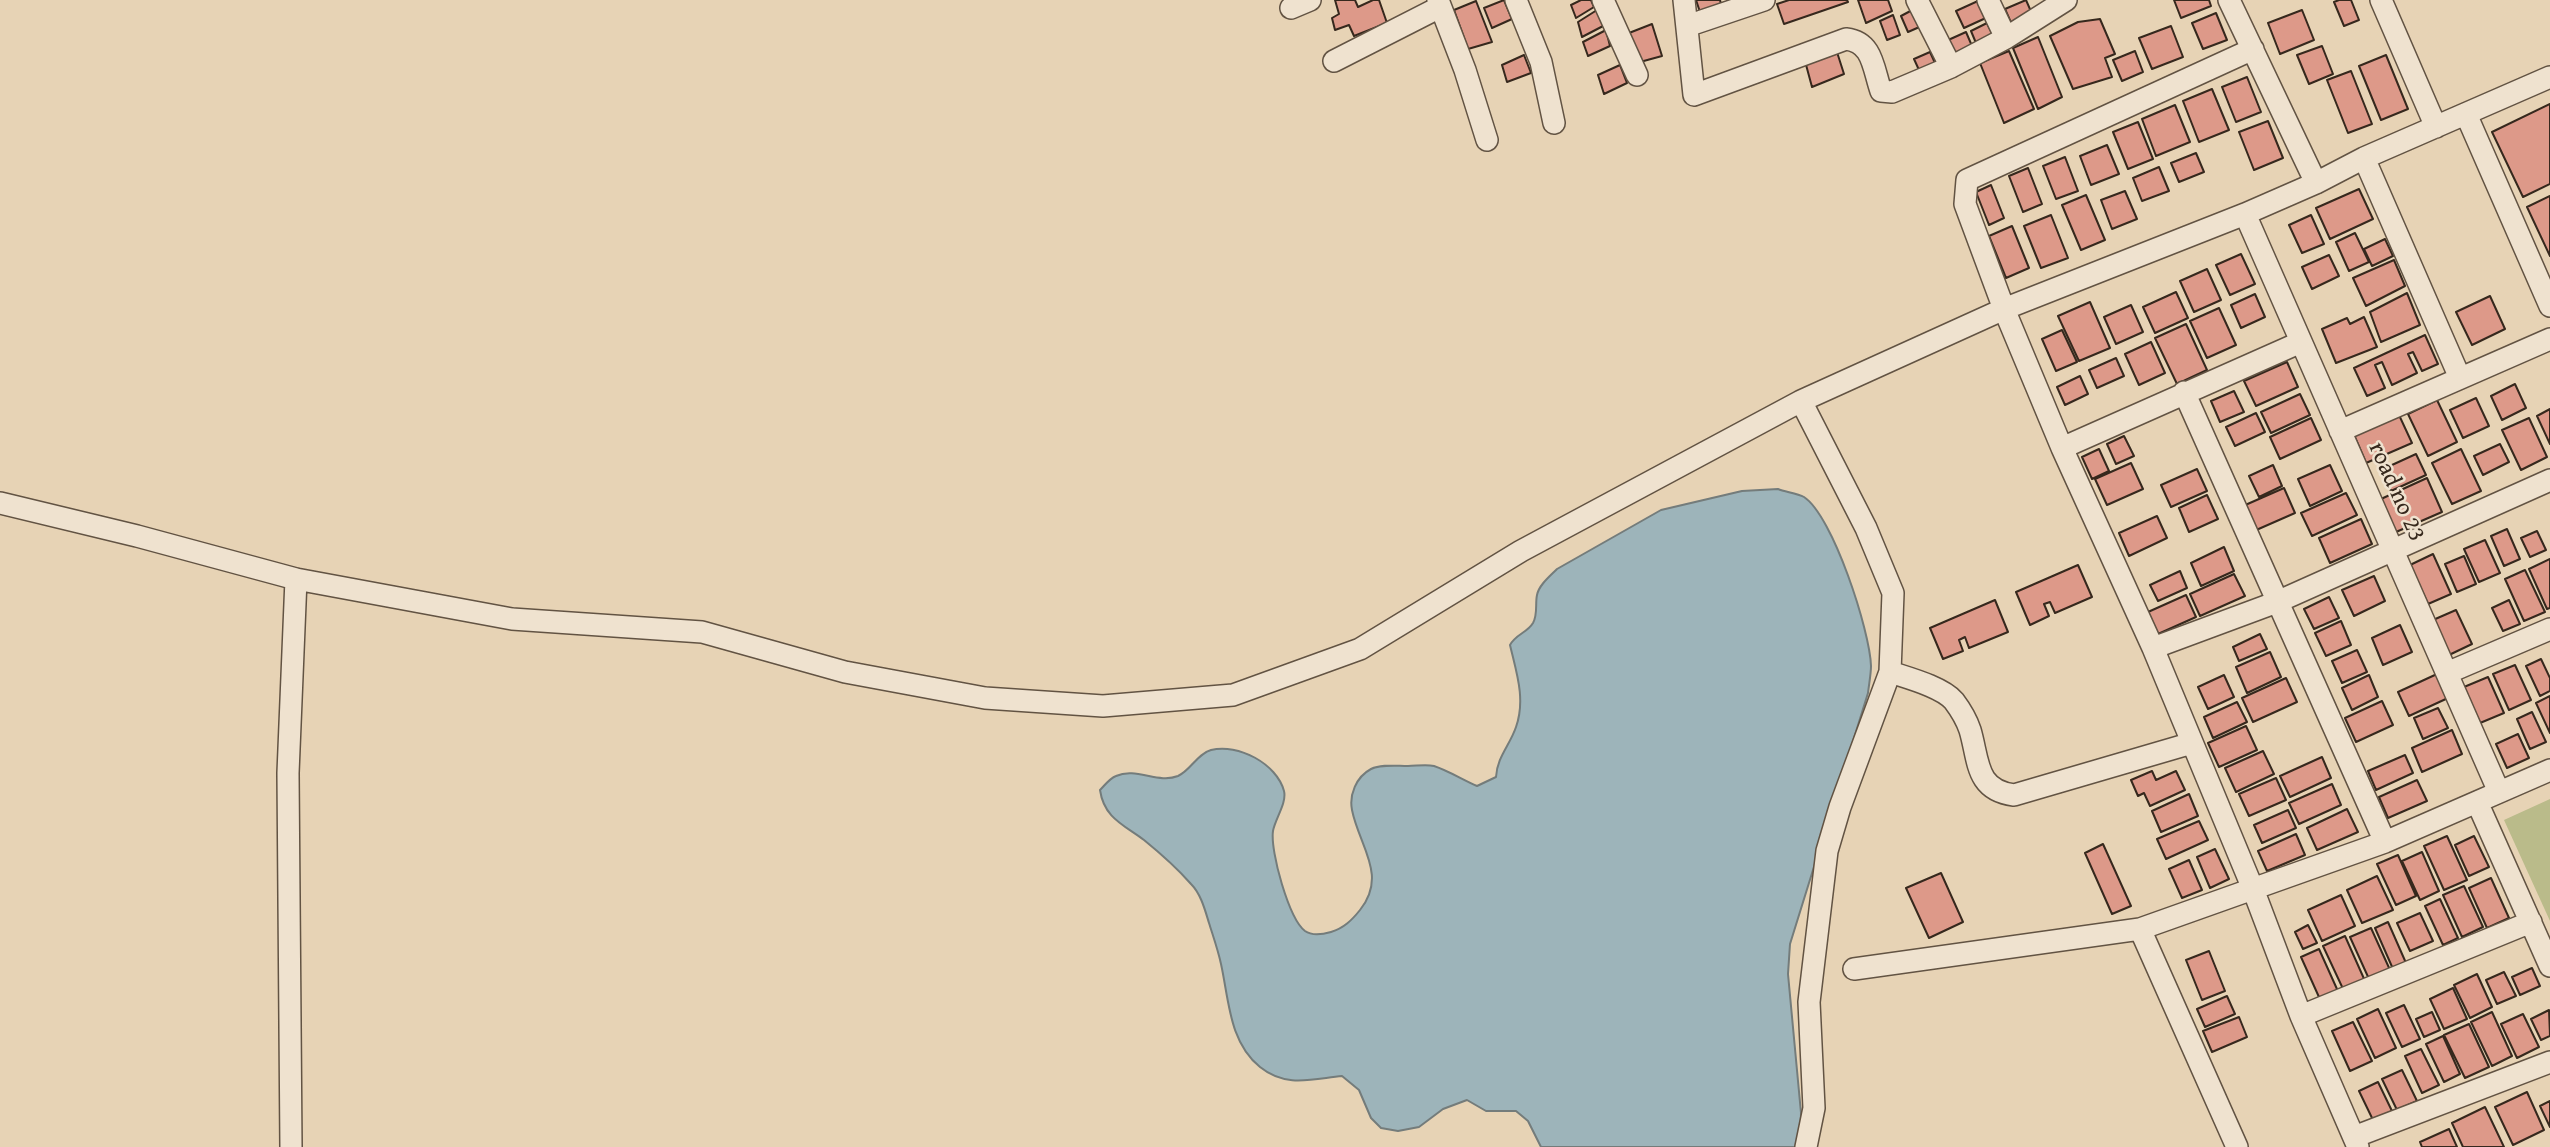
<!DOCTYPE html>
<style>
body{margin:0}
canvas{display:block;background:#e7d3b5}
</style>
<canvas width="2550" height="1147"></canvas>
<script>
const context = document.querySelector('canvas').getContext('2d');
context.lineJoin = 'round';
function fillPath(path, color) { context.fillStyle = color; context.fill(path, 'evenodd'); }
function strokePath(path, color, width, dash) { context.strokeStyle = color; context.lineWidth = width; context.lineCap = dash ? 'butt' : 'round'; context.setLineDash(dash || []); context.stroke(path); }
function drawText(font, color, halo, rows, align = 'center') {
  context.font = font + ' "Gentium Book Plus",serif'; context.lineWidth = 5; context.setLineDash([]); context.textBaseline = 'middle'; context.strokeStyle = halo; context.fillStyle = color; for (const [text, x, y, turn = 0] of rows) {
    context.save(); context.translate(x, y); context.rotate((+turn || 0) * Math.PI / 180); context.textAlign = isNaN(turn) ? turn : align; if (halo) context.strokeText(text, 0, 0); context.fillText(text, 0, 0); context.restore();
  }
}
const green = new Path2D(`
 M2550,799V921L2504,820Z`);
const water = new Path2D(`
 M1778,489C1785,492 1797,493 1804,497C1833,516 1870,631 1871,666C1871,674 1869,684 1868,693L1790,944L1788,974L1801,1113L1800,1147H1541L1528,1121L1516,1111H1486L1467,1100L1443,1109L1419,1127L1398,1131L1381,1128L1371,1118L1359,1090L1342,1076C1312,1079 1286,1088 1260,1067C1229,1042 1229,1000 1221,964C1218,950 1213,936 1209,923C1205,910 1201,894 1191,884C1177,868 1160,853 1144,840C1124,825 1104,818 1100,790C1104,786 1110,778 1116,776C1136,767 1158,784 1178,776C1191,770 1197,754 1211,750C1238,743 1277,764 1284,791C1287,803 1275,819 1273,831C1270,851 1289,919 1305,931C1312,936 1324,934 1331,932C1344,928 1352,920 1360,910C1388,875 1359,846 1352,810C1349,795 1356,777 1371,769C1381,764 1396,766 1408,766C1416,766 1426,764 1434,766C1449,771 1463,780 1477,786L1496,777C1497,757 1510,745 1516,727C1526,699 1516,671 1510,645C1516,634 1527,633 1533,623C1538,614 1535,604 1537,595C1539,585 1550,576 1557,569L1661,510L1742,491Z`);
const building = new Path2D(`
 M1335,0H1355L1358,7L1373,0H1379L1387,23L1354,36L1349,25L1335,30L1332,18L1339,14Z
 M1504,0L1512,19L1492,28L1484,8Z
 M1581,0H1591L1594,7L1576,18L1571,5Z
 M1696,0H1720L1721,4L1700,12Z
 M1789,0H1847L1848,2L1784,24L1777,4Z
 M1858,0H1888L1892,11L1866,23Z
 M1980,0L1988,17L1964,28L1956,11Z
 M2026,0L2033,16L2012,25L2005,9Z
 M2174,0H2209L2211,6L2181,18Z
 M2339,0H2351L2359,20L2344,26L2334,2Z
 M1476,1L1492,42L1468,49L1454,10Z
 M1916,8L1924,25L1908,32L1901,16Z
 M1597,10L1605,25L1582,37L1578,22Z
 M2302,10L2314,40L2280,54L2268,23Z
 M2216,13L2227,40L2203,49L2192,23Z
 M1893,15L1900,35L1887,40L1880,21Z
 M2100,19L2115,54L2105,58L2112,77L2073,89L2050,36L2078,22Z
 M1987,23L1993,35L1976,43L1971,31Z
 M1652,24L1662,56L1640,62L1629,33Z
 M2171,26L2183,57L2152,69L2139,38Z
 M1606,30L1610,46L1588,56L1583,42Z
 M1966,32L1972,46L1953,55L1946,41Z
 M2038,37L2062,97L2038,109L2013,48Z
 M2322,46L2333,74L2309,84L2297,55Z
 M1836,49L1844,74L1812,87L1805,61Z
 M2009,51L2034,109L2004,123L1980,63Z
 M2135,51L2143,72L2122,81L2113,60Z
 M1930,52L1935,63L1919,70L1914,59Z
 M1524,55L1531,73L1507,82L1502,65Z
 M2386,55L2408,109L2381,120L2359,66Z
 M1620,65L1627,83L1604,94L1598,75Z
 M2351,71L2372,124L2348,133L2327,80Z
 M2247,77L2261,112L2236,122L2222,87Z
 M2212,89L2229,130L2199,142L2183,101Z
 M2550,104V184L2523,197L2492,132Z
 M2175,105L2190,142L2156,156L2142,119Z
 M2268,121L2283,158L2254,170L2239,132Z
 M2138,122L2153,159L2128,169L2113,132Z
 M2107,145L2119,174L2091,185L2080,156Z
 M2196,153L2204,172L2179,182L2171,163Z
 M2065,157L2078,191L2056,199L2043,166Z
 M2159,167L2169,191L2142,201L2133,178Z
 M2028,168L2042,204L2023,212L2009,176Z
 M1991,185L2004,218L1989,225L1976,192Z
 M2359,189L2373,219L2330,239L2316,208Z
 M2125,191L2137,219L2112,229L2101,200Z
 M2086,195L2105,240L2081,250L2062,205Z
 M2550,196V256L2527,207Z
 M2051,215L2068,258L2041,268L2024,226Z
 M2311,215L2324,244L2302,253L2289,225Z
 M2012,226L2029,268L2006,278L1989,236Z
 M2355,233L2369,262L2349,271L2336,242Z
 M2385,239L2393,256L2372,266L2364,249Z
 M2241,254L2255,284L2230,295L2216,265Z
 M2329,255L2339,276L2312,289L2302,267Z
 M2394,260L2405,286L2366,306L2353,278Z
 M2207,269L2221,300L2194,312L2180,281Z
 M2176,292L2188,318L2155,333L2143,307Z
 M2407,293L2420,325L2381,342L2370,312Z
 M2255,294L2265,317L2241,328L2231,305Z
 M2490,296L2505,329L2472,345L2456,312Z
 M2090,302L2110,348L2079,361L2058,316Z
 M2131,305L2143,332L2116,344L2104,317Z
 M2219,308L2236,345L2207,358L2190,321Z
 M2364,317L2377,347L2336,363L2322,329L2347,318L2350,324Z
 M2186,324L2207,370L2177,384L2155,338Z
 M2062,330L2077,362L2056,371L2042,339Z
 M2425,335L2438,364L2422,371L2413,352L2408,354L2417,373L2392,385L2382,362L2375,365L2385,388L2367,396L2354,368Z
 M2151,342L2165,373L2139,385L2125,354Z
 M2116,358L2124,376L2097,388L2089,370Z
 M2287,362L2298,387L2256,406L2244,381Z
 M2080,376L2088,394L2065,405L2057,387Z
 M2515,384L2526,408L2502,420L2491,396Z
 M2234,391L2244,412L2220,422L2211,401Z
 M2300,394L2310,415L2271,433L2261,412Z
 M2476,398L2489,426L2463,438L2450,410Z
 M2437,400L2457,442L2428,456L2408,414Z
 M2550,409V444L2537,416Z
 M2256,413L2265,432L2235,446L2226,427Z
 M2399,415L2412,443L2366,463L2354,435Z
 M2311,418L2321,440L2280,459L2270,437Z
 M2529,418L2547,457L2521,470L2502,430Z
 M2124,436L2134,456L2116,464L2107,444Z
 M2500,444L2509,462L2483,475L2474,456Z
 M2099,449L2109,471L2092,479L2082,457Z
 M2461,449L2481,491L2452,504L2432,463Z
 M2416,454L2426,475L2391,491L2381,470Z
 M2131,463L2143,489L2107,505L2095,479Z
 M2273,465L2282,486L2259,497L2249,476Z
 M2330,465L2342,491L2310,506L2298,479Z
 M2197,469L2207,491L2171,507L2161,485Z
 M2427,478L2442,512L2396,532L2381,499Z
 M2284,488L2295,513L2254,531L2243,506Z
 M2346,493L2357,515L2312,536L2301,513Z
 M2207,495L2218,519L2189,532L2179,508Z
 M2157,516L2167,538L2129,556L2119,533Z
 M2361,519L2372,544L2330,563L2319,538Z
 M2507,529L2520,559L2504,566L2491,536Z
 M2537,531L2546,550L2530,557L2521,538Z
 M2485,540L2500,573L2479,582L2464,549Z
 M2224,547L2234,571L2201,586L2191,563Z
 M2433,554L2451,594L2428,604L2410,565Z
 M2464,556L2476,584L2457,592L2445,564Z
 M2550,559V608L2547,609L2529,569Z
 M2078,565L2092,597L2055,613L2050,602L2044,604L2049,616L2030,625L2016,592Z
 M2525,570L2545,612L2524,621L2505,579Z
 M2180,571L2187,588L2158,601L2150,585Z
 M2234,574L2245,596L2200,616L2190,594Z
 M2374,576L2385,601L2354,616L2342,590Z
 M2186,595L2196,617L2158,634L2148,612Z
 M2329,597L2339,618L2314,629L2304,609Z
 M1995,600L2008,632L1969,648L1965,637L1959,640L1963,651L1943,659L1930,628Z
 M2509,600L2520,624L2503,631L2492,608Z
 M2456,610L2472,644L2449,655L2433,620Z
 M2341,621L2351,645L2326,656L2315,633Z
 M2400,625L2412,652L2383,665L2372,638Z
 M2260,634L2267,649L2239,661L2233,647Z
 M2357,650L2367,672L2342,683L2332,661Z
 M2270,652L2281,677L2247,693L2236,667Z
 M2541,659L2550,678V691L2540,696L2526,666Z
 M2515,665L2531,700L2509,710L2493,674Z
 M2437,674L2448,698L2409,716L2398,692Z
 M2224,675L2234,697L2208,709L2198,687Z
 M2369,675L2378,697L2352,710L2342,688Z
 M2488,677L2504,713L2480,723L2464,687Z
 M2286,678L2297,702L2253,722L2242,698Z
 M2550,696V733L2536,703Z
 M2382,701L2393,725L2356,742L2345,718Z
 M2237,702L2247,722L2213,738L2204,717Z
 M2438,708L2448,728L2423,739L2414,718Z
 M2532,712L2546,742L2530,749L2517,719Z
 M2246,726L2257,750L2219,767L2208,743Z
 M2452,730L2462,754L2422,772L2412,748Z
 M2518,734L2529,758L2507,768L2496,744Z
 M2263,751L2274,774L2236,792L2225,768Z
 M2405,755L2413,773L2376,790L2368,771Z
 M2322,757L2331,778L2290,797L2280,776Z
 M2152,771L2156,780L2176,771L2185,790L2150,806L2144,793L2138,796L2131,780Z
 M2276,778L2286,800L2249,816L2239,794Z
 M2417,780L2427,801L2388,818L2379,797Z
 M2332,784L2341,805L2299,824L2289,803Z
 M2189,794L2198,816L2161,832L2152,811Z
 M2347,809L2358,832L2317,850L2307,828Z
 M2288,810L2296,828L2262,843L2254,825Z
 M2199,821L2208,840L2166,859L2157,839Z
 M2296,834L2305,855L2267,871L2258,851Z
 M2447,836L2467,880L2444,890L2424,846Z
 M2474,836L2489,867L2469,876L2455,845Z
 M2103,844L2131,906L2112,914L2085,853Z
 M2215,849L2229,879L2210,888L2197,857Z
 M2422,852L2439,891L2420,900L2402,861Z
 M2398,855L2416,896L2396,905L2377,864Z
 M2189,860L2202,890L2182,898L2169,869Z
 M1941,873L1963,922L1929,938L1906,888Z
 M2377,876L2393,910L2362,923L2347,890Z
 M2491,878L2509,918L2487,928L2469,888Z
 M2464,886L2483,927L2462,937L2443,895Z
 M2341,895L2355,926L2322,941L2308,910Z
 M2440,899L2458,938L2443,945L2425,906Z
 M2420,913L2433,941L2410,951L2397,923Z
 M2388,922L2406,963L2393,969L2375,928Z
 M2308,925L2317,943L2303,949L2295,932Z
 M2371,928L2390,970L2369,979L2350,937Z
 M2345,936L2365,981L2344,991L2323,946Z
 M2319,949L2341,998L2323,1006L2301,957Z
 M2209,951L2225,991L2202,1000L2186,960Z
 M2532,968L2540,986L2520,995L2512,977Z
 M2504,972L2516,996L2497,1004L2486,980Z
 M2477,974L2492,1007L2470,1018L2454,985Z
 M2453,988L2467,1019L2444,1029L2430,999Z
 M2227,996L2235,1014L2205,1027L2197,1009Z
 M2404,1005L2420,1039L2402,1047L2386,1013Z
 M2378,1009L2396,1048L2375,1058L2357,1019Z
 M2549,1010L2550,1036L2541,1040L2531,1019Z
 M2432,1012L2440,1030L2424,1037L2416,1019Z
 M2492,1012L2512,1056L2492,1066L2471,1022Z
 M2523,1014L2539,1047L2517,1058L2501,1024Z
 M2239,1017L2247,1037L2212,1052L2203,1031Z
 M2353,1022L2372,1061L2350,1071L2332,1031Z
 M2469,1024L2489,1067L2465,1078L2444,1035Z
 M2443,1036L2460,1074L2444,1082L2426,1044Z
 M2421,1049L2439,1085L2422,1093L2405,1056Z
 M2402,1070L2417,1101L2397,1110L2382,1079Z
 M2378,1082L2392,1111L2373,1120L2359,1091Z
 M2527,1092L2544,1130L2513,1145L2495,1107Z
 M2550,1101V1127L2540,1106Z
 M2485,1107L2504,1147H2463L2452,1123Z
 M2449,1129L2457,1147H2422L2420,1142Z`);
const minor = new Path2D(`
 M1438,0L1465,70L1487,140
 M1516,0L1541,62L1554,123
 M1603,0L1637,75
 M1684,0L1694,95L1846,39C1873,42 1873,68 1881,91L1892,92L1951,67L2006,38L2066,0
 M1917,0L1951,67
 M1988,0L2006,38
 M2229,0L2316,183
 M2381,0L2436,127
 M1291,8L1310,0
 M1687,26L1764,0
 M2253,49L1967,180L1965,204L2004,309L2062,448L2153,648L2253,889L2301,1016L2358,1147
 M1334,61L1440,7
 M2466,114L2550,306
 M2364,158L2460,378
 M2245,214L2499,792
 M2184,392L2385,842
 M1801,401L1866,528L1893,593L1890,672L1840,807L1827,851L1809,1002L1814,1108L1806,1147
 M2340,431L2550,339
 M2062,448L2301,342
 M0,503L137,536L296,579L512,619L702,632L845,672L985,698L1103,706L1233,695L1360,649L1521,551L1801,401L2004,309L2245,214L2316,183L2364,158L2550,77
 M2153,648L2277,602L2550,480
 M1890,672C1908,678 1942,687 1954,701C1960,709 1967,721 1970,730C1979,760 1975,790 2014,795L2192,743
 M2447,673L2550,629
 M2477,802L2550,966
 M2140,929L2237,1147
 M1854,969L2140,929L2385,842L2550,770
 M2301,1016L2531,922
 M2354,1137L2550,1062
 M291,1147L288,773L296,579`);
const streetNames = [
 ["road no 23",2396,492,66]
];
fillPath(green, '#babb8a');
fillPath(water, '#9db4ba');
strokePath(water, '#747c7b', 2);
fillPath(building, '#dd9989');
strokePath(building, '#36281d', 2);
strokePath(minor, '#625343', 24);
strokePath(minor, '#efe2cf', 21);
drawText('24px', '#36281d', '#efe2cf', streetNames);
</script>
